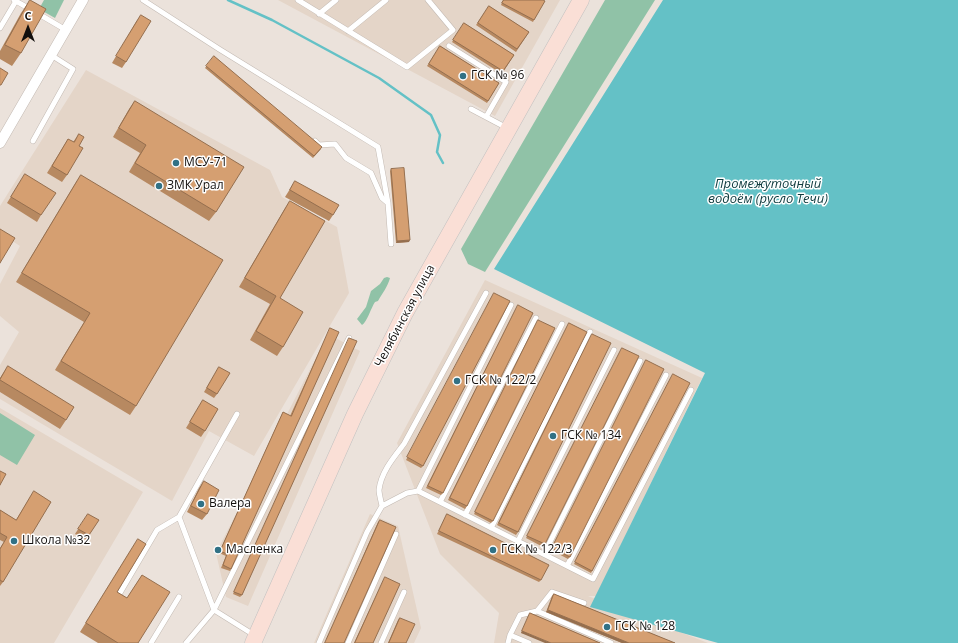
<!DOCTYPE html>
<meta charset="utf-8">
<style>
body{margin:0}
#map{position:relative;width:958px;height:643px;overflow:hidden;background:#ebe2db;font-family:"Open Sans",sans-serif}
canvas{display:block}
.north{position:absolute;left:8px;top:8px;width:40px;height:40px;-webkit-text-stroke:3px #fff;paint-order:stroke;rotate:0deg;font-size:11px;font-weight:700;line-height:16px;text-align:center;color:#120f0d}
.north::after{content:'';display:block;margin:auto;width:14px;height:18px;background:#120f0d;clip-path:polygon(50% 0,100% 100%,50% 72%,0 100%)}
</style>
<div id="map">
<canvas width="958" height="643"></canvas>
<div class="north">С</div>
</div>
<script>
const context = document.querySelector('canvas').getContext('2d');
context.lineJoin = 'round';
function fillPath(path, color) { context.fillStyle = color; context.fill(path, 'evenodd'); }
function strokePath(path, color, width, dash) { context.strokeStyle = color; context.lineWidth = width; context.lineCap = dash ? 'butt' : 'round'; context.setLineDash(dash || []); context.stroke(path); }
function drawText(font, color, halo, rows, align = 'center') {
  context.font = font + ' "Open Sans",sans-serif'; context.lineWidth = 3; context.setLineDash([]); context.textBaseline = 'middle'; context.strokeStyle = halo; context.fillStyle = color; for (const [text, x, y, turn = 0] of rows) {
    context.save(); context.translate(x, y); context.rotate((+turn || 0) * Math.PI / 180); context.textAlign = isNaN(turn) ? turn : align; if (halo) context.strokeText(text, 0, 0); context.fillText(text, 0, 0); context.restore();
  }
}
const built = new Path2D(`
 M278,0H560L495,116Z
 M86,70L270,170L282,197L337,227L349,293L254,456L209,431L172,501L0,399V365L19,332L0,316V284L20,246L0,233V206Z
 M485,280L702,378L596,596H588L708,643H494L499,613L440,554L397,443Z
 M328,334L360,351L248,606L226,597L216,553Z
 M0,408L143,492L54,643H0Z
 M370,514L398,526L421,628L414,643H314Z`);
const green = new Path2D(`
 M44,0H64L55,18L39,9Z
 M605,0H655L485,272L468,264L461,249Z
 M387,277L390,278C388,286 382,294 378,301L375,302C371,308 367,322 362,325L357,319L366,307L371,291L380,284L384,278Z
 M0,413L35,435L17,465L0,455Z`);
const water = new Path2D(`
 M663,0H958V643H718L590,607L705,373L494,269Z`);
const stream = new Path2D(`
 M228,0L272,20L379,78L431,115L440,135L437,152L443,163`);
const lane = new Path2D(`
 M14,0L30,9
 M143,0L219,49L378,147L388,203L391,244
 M298,0L407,67L453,30L428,0
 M37,13L66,30
 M319,14L336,0
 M0,28L16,1
 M348,31L386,0
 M449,46L506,82L486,117
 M471,109L507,128
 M33,141L73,69L51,55
 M315,141L319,145L335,144L346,158L371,173L382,198L388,203
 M237,414L179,517L214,610L349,338
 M418,491L511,305
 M440,502L536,318
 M382,506C381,501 379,494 379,490C381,472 394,457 404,444L486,293
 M465,515L562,324
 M491,528L590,332
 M518,541L614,350
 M544,554L640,361
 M567,566L666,375
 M117,598L157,530L179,517
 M537,611L611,643
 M510,635L529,643
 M151,643L179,597
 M186,643L214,610L254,635
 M319,643L367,532L382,506L407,493L418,491L593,579L691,390
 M348,643L396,534
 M381,643L404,592
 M508,643L510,635L520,615L537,611L552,592L584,603`);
const street = new Path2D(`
 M0,143L83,0`);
const primary = new Path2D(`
 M253,643L355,414L405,313L581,0`);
const wall = new Path2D(`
 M30,0L21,53L12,66L0,59V51L21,13Z
 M503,0H543L533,22L501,5Z
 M489,6L529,32L516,52L476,25Z
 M141,15L126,62L122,68L112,63L136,22Z
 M464,23L514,55L502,74L452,42Z
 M440,46L499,83L487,103L427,66Z
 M214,56L321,149L313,158L205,68Z
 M135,101L216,212L209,221L129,172L140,153L113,137L129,109Z
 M79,134V146L67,175L62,182L47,173L68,139L73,142Z
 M391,169L409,242L396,243L390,171Z
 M25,174L41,215L37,222L7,203Z
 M81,175L136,406L130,415L55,370L84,322L16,282L75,184Z
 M295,181L333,215L329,221L285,197Z
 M290,201L280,298L283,347L277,356L250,340L270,304L239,287L284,210Z
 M494,293L423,466L421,468L406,460Z
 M518,305L443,493L441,495L426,488Z
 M538,320L467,506L465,509L448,500Z
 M569,323L493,521L491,523L474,514Z
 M330,328L231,569L230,571L221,568L226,556L219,553L282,414L283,412L290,416Z
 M592,334L518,532L516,535L497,525Z
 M349,338L242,595L240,597L233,594Z
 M622,348L545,544L543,547L526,538Z
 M646,360L570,557L568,559L551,550Z
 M8,366L66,420L60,429L0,392V378Z
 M219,367L217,394L214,398L204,392Z
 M673,374L592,571L591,573L574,564Z
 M203,400L205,431L201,437L186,428Z
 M204,481L207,514L202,520L187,512L199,488Z
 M34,491L3,582L0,586V548L4,542L0,540V510L16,520Z
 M88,514L89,535L86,540L75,534Z
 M447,514L541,580L539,582L437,534Z
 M380,520L344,643H325L378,522Z
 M138,539L117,592L127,598L142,575L138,643H98L80,632L132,548Z
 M385,577L373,643H354L384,579Z
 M554,594L675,643H622L546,612L552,596Z
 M530,613L600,643L521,633Z
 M400,618L406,643H388L398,620Z`);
const shadedWall = new Path2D(`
 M410,240L409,242L396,243L397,241Z
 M548,610L629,643H622L546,612Z
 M522,631L551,643H545L521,633Z`);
const building = new Path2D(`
 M30,0L46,9L21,53L5,45Z
 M504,0H543L545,1L534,20L502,3Z
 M489,6L529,32L517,49L478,23Z
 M141,15L151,21L126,62L116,56Z
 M464,23L514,55L503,71L453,40Z
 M440,46L499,83L488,101L429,64Z
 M214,56L322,147L314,156L206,66Z
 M0,68L8,73L1,85H0Z
 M135,101L244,167L216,212L135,163L146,145L119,128Z
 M79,134L84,137L79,146L83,148L67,175L52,166L68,139L74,142Z
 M404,168L410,240L397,241L391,169Z
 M25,174L56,193L41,215L11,197Z
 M81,175L223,260L136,406L61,361L90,313L22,273Z
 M295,181L339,205L333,215L290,190Z
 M290,201L325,221L280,298L303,312L283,347L256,331L276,296L245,278Z
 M0,229L15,238L0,263Z
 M494,293L510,301L423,466L407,457Z
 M518,305L533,313L443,493L428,486Z
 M538,320L555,328L467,506L450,498Z
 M569,323L587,332L493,521L475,512Z
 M330,328L339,332L231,569L223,565L227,554L220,551L283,412L291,416Z
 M592,334L611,343L518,532L499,523Z
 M349,338L357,341L242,595L234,592Z
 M622,348L639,356L545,544L527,536Z
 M646,360L664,369L570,557L552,548Z
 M8,366L74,407L66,420L0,380Z
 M219,367L230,373L217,394L207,388Z
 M673,374L690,383L592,571L575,562Z
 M203,400L218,409L205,431L190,422Z
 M0,471L6,474L0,485Z
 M204,481L219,490L207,514L191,506Z
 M34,491L51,502L3,582L0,580V549L7,537L0,533V510L16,520Z
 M88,514L99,520L89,535L78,529Z
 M447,514L549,565L541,580L439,531Z
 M380,520L396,527L344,643H325Z
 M138,539L146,544L117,592L127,598L142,575L170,592L138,643H118L86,623Z
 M385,577L400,584L373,643H355Z
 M554,594L675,643H629L548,610Z
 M530,613L600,643H551L522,631Z
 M400,618L415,624L406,643H389Z`);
const markers = [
 [463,76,4,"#317185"],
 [176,163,4,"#317185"],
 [159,186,4,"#317185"],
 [457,381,4,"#317185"],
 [553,436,4,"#317185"],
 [201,504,4,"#317185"],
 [14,541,4,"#317185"],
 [218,550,4,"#317185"],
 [493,550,4,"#317185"],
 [607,627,4,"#317185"]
];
const poiNames = [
 ["ГСК № 96",471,76],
 ["МСУ-71",184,163],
 ["ЗМК Урал",167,186],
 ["ГСК № 122/2",465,381],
 ["ГСК № 134",561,436],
 ["Валера",209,504],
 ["Школа №32",22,541],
 ["Масленка",226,550],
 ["ГСК № 122/3",501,550],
 ["ГСК № 128",615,627]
];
const streetNames = [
 ["Челябинская улица",405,316,-62]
];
const waterNames = [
 ["Промежуточный",768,184],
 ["водоём (русло Течи)",768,199]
];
fillPath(built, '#e4d5c8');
fillPath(green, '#90c2a7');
fillPath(water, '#64c1c6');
strokePath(stream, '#64c1c6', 2.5);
strokePath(lane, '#c2b9b2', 6);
strokePath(street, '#c2b9b2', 11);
strokePath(primary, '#c1c1c0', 17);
strokePath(lane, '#fff', 5);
strokePath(street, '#fff', 10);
strokePath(primary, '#fadfd6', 16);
fillPath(wall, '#b78961');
fillPath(shadedWall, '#956f4f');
fillPath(building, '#d59f71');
strokePath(building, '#956f4f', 1);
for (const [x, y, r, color] of markers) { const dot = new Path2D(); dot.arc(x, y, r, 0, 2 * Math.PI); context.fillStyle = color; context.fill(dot); strokePath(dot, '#fff', 1.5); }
drawText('12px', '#120f0d', '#fff', poiNames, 'left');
drawText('12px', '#120f0d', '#fff', streetNames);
drawText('italic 13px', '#0e3b3e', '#fff', waterNames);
</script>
